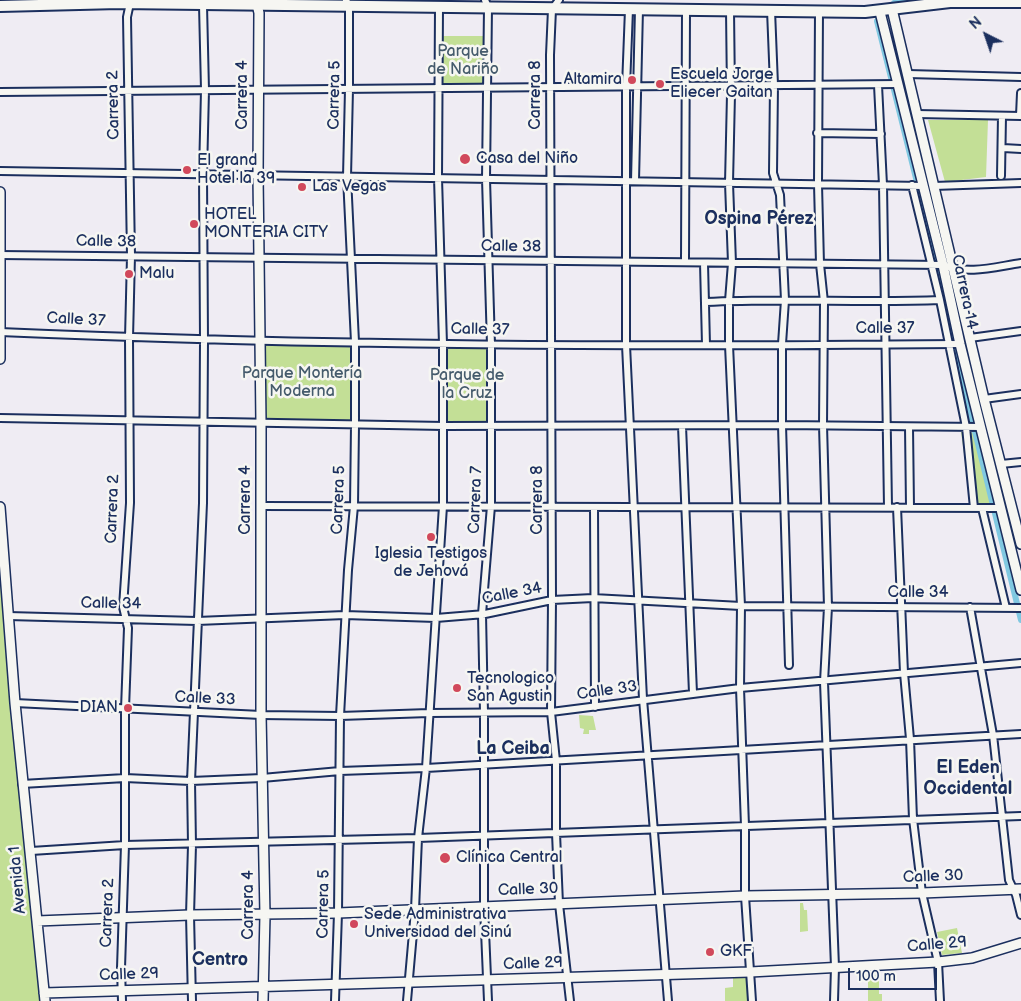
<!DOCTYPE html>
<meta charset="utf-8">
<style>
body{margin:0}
#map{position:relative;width:1021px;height:1001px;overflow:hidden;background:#efecf3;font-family:"Balsamiq Sans",sans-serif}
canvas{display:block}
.north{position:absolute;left:961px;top:10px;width:50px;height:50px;-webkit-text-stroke:4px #f6f6f2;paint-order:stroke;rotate:319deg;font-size:14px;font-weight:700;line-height:20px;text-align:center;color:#1b2f5e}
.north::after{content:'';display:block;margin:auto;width:18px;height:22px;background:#1b2f5e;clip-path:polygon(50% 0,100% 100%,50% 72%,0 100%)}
.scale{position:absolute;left:848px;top:968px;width:89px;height:22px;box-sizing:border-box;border:2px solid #1b2f5e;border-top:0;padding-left:6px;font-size:15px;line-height:18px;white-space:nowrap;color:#1b2f5e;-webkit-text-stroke:4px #f6f6f2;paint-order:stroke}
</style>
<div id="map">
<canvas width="1021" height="1001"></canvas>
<div class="north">N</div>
<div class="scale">100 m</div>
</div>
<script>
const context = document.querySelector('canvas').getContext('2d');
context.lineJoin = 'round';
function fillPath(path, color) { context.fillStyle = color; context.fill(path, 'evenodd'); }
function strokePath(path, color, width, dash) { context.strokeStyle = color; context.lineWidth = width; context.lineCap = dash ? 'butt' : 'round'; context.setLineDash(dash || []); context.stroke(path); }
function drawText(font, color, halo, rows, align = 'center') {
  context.font = font + ' "Balsamiq Sans",sans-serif'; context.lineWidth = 5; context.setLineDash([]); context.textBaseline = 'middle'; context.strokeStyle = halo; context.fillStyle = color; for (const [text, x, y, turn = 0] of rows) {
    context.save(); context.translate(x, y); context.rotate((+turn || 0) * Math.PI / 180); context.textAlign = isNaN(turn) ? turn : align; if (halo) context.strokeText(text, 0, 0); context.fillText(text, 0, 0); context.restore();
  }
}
const green = new Path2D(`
 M440,36H487L485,86L439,87Z
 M928,120H988L986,177L945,182Z
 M263,344L351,345L352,423L262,420Z
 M444,346H489L490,423L444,424Z
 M961,432L978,433L995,503L971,504Z
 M0,518L42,1001H0Z
 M579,715L593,716L596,730H589V734H583L584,729L580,728Z
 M800,903H803L804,910H807L808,931L800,932Z
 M957,928L962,953L942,955L937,932Z
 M868,975H879V994H882V1001H868Z
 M733,977H748L749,1001H725V988L733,987Z`);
const canal = new Path2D(`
 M894,3L909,0
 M877,21L936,259L952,337L1021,620`);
const minor = new Path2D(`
 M485,0L488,7L486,179L491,345V506L482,614L484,713V907L488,1001
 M559,0L552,9L550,55L552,600L551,712L556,761V833L559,904L570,1001
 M629,9L626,87V345L643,699L668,1001
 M730,10L731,94L729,183L732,263L729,301V345L741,606L740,688L745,826V896L752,1001
 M771,10L774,85L773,173L780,195L785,300L782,344V425L789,665
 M819,11L818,184L820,264L824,302L823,425L828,607L824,682L835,967L834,1001
 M908,74L1021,77
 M878,85L883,185L888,507
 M0,92L898,84
 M917,114L1021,116
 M1020,116L1021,93
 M817,133L881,134
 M1003,148L1021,149
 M0,171L923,186
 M1001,176L1002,116
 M635,181L639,9
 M912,185L940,300L966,427L974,508
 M934,186L1021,183
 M0,255L943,265C968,275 994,267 1021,263
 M685,262L686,9
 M704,263L706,345
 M706,302C784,298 862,303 940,300
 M0,332C320,346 640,347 960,344
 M970,338L1021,331
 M984,399L1021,394
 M0,418L444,426L782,425L981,427
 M682,426L693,693
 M909,427L910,507
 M1001,464L1021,462
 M261,506L1001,508
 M594,507L595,707
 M897,507L904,673L910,739L913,819L922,893L938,962L940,1001
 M982,508L1006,608
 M970,607L993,735L1009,880L1016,895L1021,915
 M8,616L197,621L345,615L436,618L485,614L552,600L593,598L741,606L1021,608
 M15,703L261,715L340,716L429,713L551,712L740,688L1021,663
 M22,784L125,778L191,781L262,778L340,771L426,768L1021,734
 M31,851L125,845L418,838L1021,816
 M122,1001L121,968L125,845V709L128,628L123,607L130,503L129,338L131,256L127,17L130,3
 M192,1001L190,915L192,845L191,781L203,503L204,341L203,174L205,90L203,5
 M335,1001L338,913L340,716L348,570L354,506L355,425V342L347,177L349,89V6L346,0
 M407,1001L415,910L418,838L426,768L443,506V344L438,178L439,7`);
const tertiary = new Path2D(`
 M256,0L259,13L258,175L261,423V715L265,915L263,1001
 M0,192V359
 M0,507L15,703L45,1001
 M37,921L190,915L338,913L745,896L922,893L1021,889
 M44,993L750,972L938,962L972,958L1021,943`);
const secondary = new Path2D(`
 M892,9L984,399L1021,544
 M880,12L943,265L960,344L1021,590`);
const primary = new Path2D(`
 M0,6L119,3L865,12L950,2H1021`);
const markers = [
 [632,80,5,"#d1495b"],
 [660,84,5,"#d1495b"],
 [465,159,6,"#d1495b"],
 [187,170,5,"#d1495b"],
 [302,187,5,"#d1495b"],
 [194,224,5,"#d1495b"],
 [129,274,5,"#d1495b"],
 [431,537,5,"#d1495b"],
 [457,688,5,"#d1495b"],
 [128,708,5,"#d1495b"],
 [445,858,6,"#d1495b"],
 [354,924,5,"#d1495b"],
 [710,952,5,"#d1495b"]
];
const parkNames = [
 ["Parque",463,52],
 ["de Nariño",463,70],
 ["Parque Montería",302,374],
 ["Moderna",302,392],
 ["Parque de",467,376],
 ["la Cruz",467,394]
];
const poiNames = [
 ["Escuela Jorge",670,75],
 ["Eliecer Gaitan",670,93],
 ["Altamira",622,80,"right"],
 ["Casa del Niño",476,159],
 ["El grand",197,161],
 ["Hotel la 39",197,179],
 ["Las Vegas",312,187],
 ["HOTEL",204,215],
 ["MONTERIA CITY",204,233],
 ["Malu",139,274],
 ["Iglesia Testigos",431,554,"center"],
 ["de Jehová",431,572,"center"],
 ["Tecnologico",467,679],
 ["San Agustin",467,697],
 ["DIAN",118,708,"right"],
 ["Clínica Central",456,858],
 ["Sede Administrativa",364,915],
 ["Universidad del Sinú",364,933],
 ["GKF",720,952]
];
const streetNames = [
 ["Carrera 4",243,95,-90],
 ["Carrera 5",335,95,-89],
 ["Carrera 8",536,95,-90],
 ["Carrera 2",114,105,-91],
 ["Calle 38",106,242,1],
 ["Calle 38",511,247,1],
 ["Carrera 14",964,292,78],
 ["Calle 37",76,320,3],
 ["Calle 37",885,329],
 ["Calle 37",480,330,1],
 ["Carrera 4",246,500,-90],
 ["Carrera 5",339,500,-88],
 ["Carrera 7",476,500,-88],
 ["Carrera 8",538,500,-90],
 ["Carrera 2",113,509,-88],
 ["Calle 34",918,593],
 ["Calle 34",512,594,-11],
 ["Calle 34",111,604,1],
 ["Calle 33",607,691,-8],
 ["Calle 33",205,699,3],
 ["Calle 30",933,877,-2],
 ["Avenida 1",18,880,-95],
 ["Calle 30",528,890,-2],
 ["Carrera 5",324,904,-89],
 ["Carrera 4",249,905,-90],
 ["Carrera 2",108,913,-88],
 ["Calle 29",937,945,-5],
 ["Calle 29",533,964,-2],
 ["Calle 29",129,975,-2]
];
const neighbourhoodNames = [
 ["Ospina Pérez",759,219],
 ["La Ceiba",513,749],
 ["El Eden",968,768],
 ["Occidental",968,789],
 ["Centro",220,960]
];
fillPath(green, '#c3df96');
strokePath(canal, '#80c8e1', 6);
strokePath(minor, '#1b2f5e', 10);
strokePath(tertiary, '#1b2f5e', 12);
strokePath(secondary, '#1b2f5e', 12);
strokePath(primary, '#1b2f5e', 14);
strokePath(minor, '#f6f6f2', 6);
strokePath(tertiary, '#f6f6f2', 9);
strokePath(secondary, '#f6f6f2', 9);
strokePath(primary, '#f6f6f2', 10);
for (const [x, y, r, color] of markers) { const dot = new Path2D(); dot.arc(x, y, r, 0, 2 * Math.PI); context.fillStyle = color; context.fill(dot); strokePath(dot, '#f6f6f2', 2); }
drawText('16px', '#455b6c', '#f6f6f2', parkNames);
drawText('16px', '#1b2f5e', '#f6f6f2', poiNames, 'left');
drawText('16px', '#1b2f5e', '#f6f6f2', streetNames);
drawText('bold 18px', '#1b2f5e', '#f6f6f2', neighbourhoodNames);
</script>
